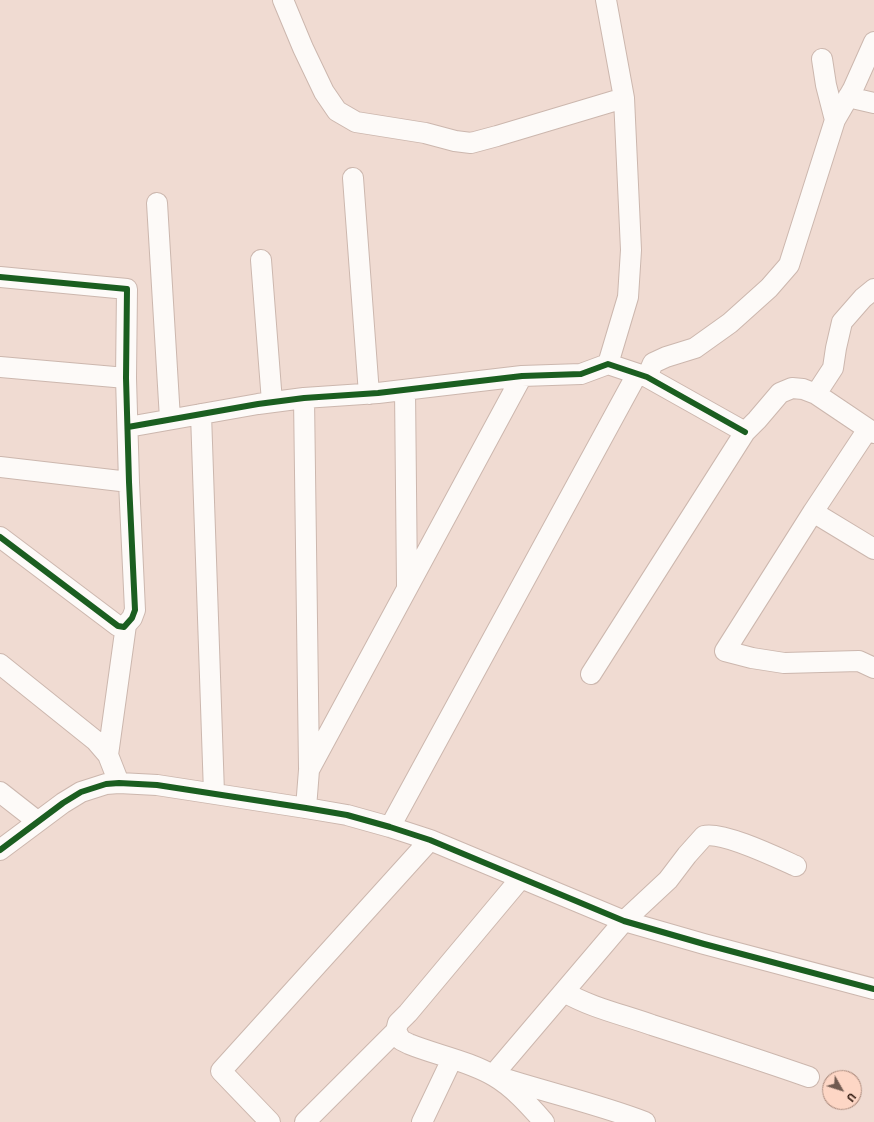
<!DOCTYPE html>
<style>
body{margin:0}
#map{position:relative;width:874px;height:1122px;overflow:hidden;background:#f0dbd2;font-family:Roboto,sans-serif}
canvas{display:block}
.north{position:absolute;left:822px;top:1070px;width:40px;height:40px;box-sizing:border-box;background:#fdd6c5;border:1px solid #a9887a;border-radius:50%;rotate:129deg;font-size:11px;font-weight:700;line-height:16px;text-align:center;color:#2b140a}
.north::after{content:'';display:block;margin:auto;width:14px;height:18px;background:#705a50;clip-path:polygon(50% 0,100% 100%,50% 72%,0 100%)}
</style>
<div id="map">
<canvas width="874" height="1122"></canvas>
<div class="north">U</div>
</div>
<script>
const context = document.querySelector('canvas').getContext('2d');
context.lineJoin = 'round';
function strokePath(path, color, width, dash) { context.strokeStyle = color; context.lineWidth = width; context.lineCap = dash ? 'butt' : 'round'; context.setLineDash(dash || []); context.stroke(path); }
const street = new Path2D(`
 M283,0L303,48L324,92L337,111L356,122L425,133L455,141L471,143L497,136L624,98
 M606,0L624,98L631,250L628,297L608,364
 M822,59L826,85L835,120
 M848,97L874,103
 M353,178L369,394
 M157,203L170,419
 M261,260L272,402
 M0,277L127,289L126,378L129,482L135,610L132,618L124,627L118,626L0,537
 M0,367L126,378
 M647,377L653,363L666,357L695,348L730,323L769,288L789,265L835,120L853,89L874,42
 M405,390L407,586
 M816,394L833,368L836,348L842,322L863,298L874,289
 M304,398L309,768
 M201,414L214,793
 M128,427L258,404L304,398L378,393L522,376L581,374L608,364L647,377L745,432
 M868,429L813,512L874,549
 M0,467L129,482
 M813,512L725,651L752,658L784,663L859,661L874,668
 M0,664L96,741L108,755L119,783
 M591,674L745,432L757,420L780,393L792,388L803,389L816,394L874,433
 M108,755L126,625
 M0,792L37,821
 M306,808L309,770L522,376
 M390,827L637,374
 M0,850L63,803L81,792L106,784L119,783L157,785L306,808L347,815L390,827L430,840L624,921L704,944L874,989
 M521,878L408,1013L398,1023L396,1031L401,1040L409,1044C436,1055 469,1061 494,1076C513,1087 529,1105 544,1122
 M564,992C592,1008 621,1014 652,1025C705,1042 757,1059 809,1077
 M270,1122L221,1071L430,840
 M305,1122L396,1031
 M422,1122L452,1059
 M645,1122C596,1103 544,1092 493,1075L624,921L668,880L687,855L704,836C722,831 778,858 796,866`);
const cycleway = new Path2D(`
 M0,277L127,289L126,378L129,482L135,610L132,618L124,627L118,626L0,537
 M128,427L258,404L304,398L378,393L522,376L581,374L608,364L647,377L745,432
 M0,850L63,803L81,792L106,784L119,783L157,785L306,808L347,815L390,827L430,840L624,921L704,944L874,989`);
strokePath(street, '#ccb7ae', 22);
strokePath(street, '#fdfaf8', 20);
strokePath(cycleway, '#1b5e20', 6);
</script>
